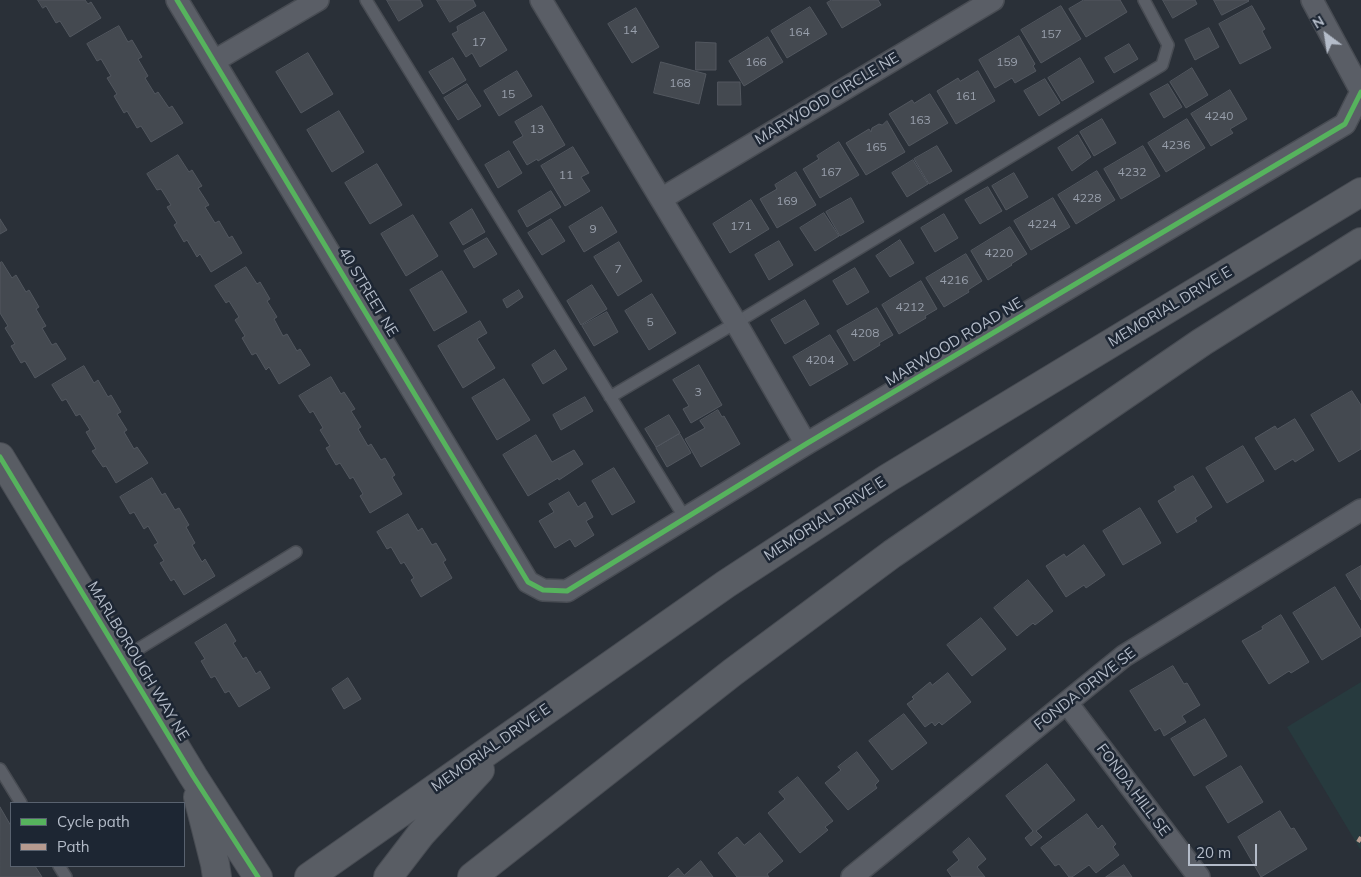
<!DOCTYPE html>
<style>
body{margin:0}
#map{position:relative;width:1361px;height:877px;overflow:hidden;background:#2a3038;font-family:Mulish,sans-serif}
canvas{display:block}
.legend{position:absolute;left:10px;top:802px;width:175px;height:65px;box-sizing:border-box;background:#1d2633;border:1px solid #59626f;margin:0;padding:6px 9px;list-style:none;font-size:15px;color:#b4bcc9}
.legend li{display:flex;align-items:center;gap:10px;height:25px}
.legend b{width:25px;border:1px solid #59626f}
.north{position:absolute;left:1301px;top:10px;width:50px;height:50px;-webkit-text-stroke:4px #1d2633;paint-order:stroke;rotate:329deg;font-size:14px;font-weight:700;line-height:20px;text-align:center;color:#b4bcc9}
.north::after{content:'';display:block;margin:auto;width:18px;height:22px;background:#b4bcc9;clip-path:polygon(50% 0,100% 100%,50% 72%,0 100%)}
.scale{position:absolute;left:1188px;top:844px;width:69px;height:22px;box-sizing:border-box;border:2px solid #b4bcc9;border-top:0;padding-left:6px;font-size:15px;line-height:18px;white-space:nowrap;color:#b4bcc9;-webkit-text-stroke:4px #1d2633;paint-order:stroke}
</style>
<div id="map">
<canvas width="1361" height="877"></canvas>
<ul class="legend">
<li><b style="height:6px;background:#56b35d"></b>Cycle path</li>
<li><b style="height:6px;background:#b69a8f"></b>Path</li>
</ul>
<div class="north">N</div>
<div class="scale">20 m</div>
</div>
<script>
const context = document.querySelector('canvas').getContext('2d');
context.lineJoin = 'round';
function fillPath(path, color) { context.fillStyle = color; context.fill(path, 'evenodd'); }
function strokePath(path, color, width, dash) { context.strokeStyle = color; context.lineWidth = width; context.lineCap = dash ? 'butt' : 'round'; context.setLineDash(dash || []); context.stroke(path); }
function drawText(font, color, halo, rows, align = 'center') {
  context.font = font + ' Mulish,sans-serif'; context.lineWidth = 5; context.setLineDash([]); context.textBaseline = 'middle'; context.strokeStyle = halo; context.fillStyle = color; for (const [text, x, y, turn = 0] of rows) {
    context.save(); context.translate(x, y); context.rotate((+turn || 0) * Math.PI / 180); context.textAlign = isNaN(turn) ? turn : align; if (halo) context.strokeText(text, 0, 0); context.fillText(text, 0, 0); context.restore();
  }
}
const green = new Path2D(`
 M1361,682V848L1360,849L1287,727Z`);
const building = new Path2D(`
 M38,0H85L88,4L91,2L101,18L70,37L60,21L56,23L46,6L43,8Z
 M387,0H420L423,6L399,21Z
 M437,0H473L476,6L450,22Z
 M832,0H878L881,5L842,28L827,3Z
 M1084,0H1120L1127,12L1086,37L1069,9Z
 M1163,0H1195L1197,4L1173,18Z
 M1214,0H1248L1249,1L1222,15Z
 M1061,6L1081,39L1041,63L1021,30Z
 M1252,6L1265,29L1262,31L1271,48L1240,64L1219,24Z
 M810,7L827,34L787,58L771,31Z
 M636,8L659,47L632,63L608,24Z
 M484,12L507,50L480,67L472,53L466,57L452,34L458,31L457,27Z
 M119,26L128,42L132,40L142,57L138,59L148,76L145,78L155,94L158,92L169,108L172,106L183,123L151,142L141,126L137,128L127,111L124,113L114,96L117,94L107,78L111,76L101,59L97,61L87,44Z
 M1209,28L1219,47L1195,60L1185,40Z
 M1019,36L1035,64L1033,66L1036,71L1015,83L1012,78L995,88L979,60Z
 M768,37L783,62L744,86L729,61Z
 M696,42L716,43V70H696Z
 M1129,44L1138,59L1114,73L1105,58Z
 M308,53L333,94L301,113L276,72Z
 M453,58L466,80L443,94L429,72Z
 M1080,58L1094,82L1062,101L1048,78Z
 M661,62L706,74L699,104L654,93Z
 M1192,68L1208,95L1186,108L1170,82Z
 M517,71L532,96L499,116L484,91Z
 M978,71L995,101L956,124L937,91L958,78L960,81Z
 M1045,79L1060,103L1039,116L1024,91Z
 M718,82H740L741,105H718Z
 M467,84L481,106L458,120L444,98Z
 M1168,84L1182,107L1164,118L1150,94Z
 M1230,90L1247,119L1230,129L1233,133L1211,146L1191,114Z
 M930,94L948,123L909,146L889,114L912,100L914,103Z
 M542,106L565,145L538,161L537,159L527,165L513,142L523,136L515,122Z
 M339,111L364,152L332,172L307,130Z
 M1102,119L1116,143L1094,156L1080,132Z
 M1187,119L1205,148L1166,172L1148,143Z
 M887,121L905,152L866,175L846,143L869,129L871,132L872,128L879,124L882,125Z
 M1078,135L1091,157L1072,171L1058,148Z
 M839,142L859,175L820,198L803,169L819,159L817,156Z
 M937,146L952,171L929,184L914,159Z
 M1143,146L1160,176L1121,199L1104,169Z
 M573,147L589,173L581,177L590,191L565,206L541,166Z
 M509,151L522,173L498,188L485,165Z
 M178,155L189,172L192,170L202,186L198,188L209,205L205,207L215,223L219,221L229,238L232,236L242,253L211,272L200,254L197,257L187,240L184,242L174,225L177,223L167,207L171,205L161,189L157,190L147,174Z
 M913,160L928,184L907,197L892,173Z
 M377,164L402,205L370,224L345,183Z
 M1097,171L1115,200L1076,224L1058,195Z
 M796,172L816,205L777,228L760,199L777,189L775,185Z
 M1014,173L1028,197L1006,210L992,186Z
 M988,187L1002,211L980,224L965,200Z
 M551,191L561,207L527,227L518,211Z
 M851,198L864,222L840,236L826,212Z
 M1053,198L1070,227L1031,250L1014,221Z
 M751,200L769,229L730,253L713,224Z
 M602,207L617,232L584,252L569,227Z
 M472,209L485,232L463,245L450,223Z
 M824,213L839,236L815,251L800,228Z
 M944,214L958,238L935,252L921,228Z
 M413,215L438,256L406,276L381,234Z
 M0,219L7,230L0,234Z
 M551,219L565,241L542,255L528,233Z
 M1010,227L1027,254L1011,264L1012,265L988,280L971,251Z
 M487,238L497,254L474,268L464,251Z
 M900,240L914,263L890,277L876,256Z
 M779,241L793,265L769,280L755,255Z
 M619,242L642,281L618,296L594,257Z
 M966,254L982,281L968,290L969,292L944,307L926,278Z
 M2,262L12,278L16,275L26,292L29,290L39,307L36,309L46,326L42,328L52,345L56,343L66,359L35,378L25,361L21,363L11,346L15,344L5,328L8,326L0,313V263Z
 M246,267L257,284L260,282L270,299L267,301L277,317L274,319L283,336L287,334L297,351L300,349L310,365L279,384L269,367L266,370L256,353L252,355L242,338L245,336L235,320L239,317L229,301L226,303L215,286Z
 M855,268L869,292L847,305L833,281Z
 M442,271L467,312L434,331L410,290Z
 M921,281L937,309L925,316L926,318L899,334L882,305Z
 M592,285L607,309L581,325L567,301Z
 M519,290L523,297L507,308L503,300Z
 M652,294L676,333L649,350L625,311Z
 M805,300L819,324L785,344L771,320Z
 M877,308L893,335L879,343L880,345L854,361L837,331Z
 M607,312L618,332L594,346L582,326Z
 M480,321L487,333L477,339L495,368L463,388L438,346Z
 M830,335L848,364L810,386L793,357Z
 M555,350L567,369L543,384L532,365Z
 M699,365L722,405L691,423L683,409L689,406L673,380Z
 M84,366L94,383L98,380L108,397L111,395L121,412L117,414L127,430L124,432L134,449L137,447L148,463L116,483L106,466L103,467L92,451L96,449L86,432L90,430L80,414L76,416L66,399L62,401L52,385Z
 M331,377L341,394L344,392L355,409L351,411L361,427L358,429L368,446L371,444L381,460L385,458L395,475L392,477L402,494L370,513L360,496L363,494L353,477L350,479L340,463L336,465L326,448L330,446L320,430L323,428L313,411L310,413L299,396Z
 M504,379L530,420L497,440L472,398Z
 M1352,391L1361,405V449L1339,462L1311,415Z
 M585,397L593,411L561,430L553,415Z
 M718,410L722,417L724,416L740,444L701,467L685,439L705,428L700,421Z
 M669,415L680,433L656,447L645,429Z
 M1295,419L1314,450L1295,462L1293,459L1275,470L1255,438L1275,426L1277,429Z
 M680,434L691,453L667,467L656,448Z
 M536,435L552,462L574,450L583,464L559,480L558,478L528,496L503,455Z
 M1243,446L1264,481L1227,503L1206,468Z
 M614,468L635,502L612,515L592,481Z
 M1193,476L1212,507L1195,518L1197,521L1177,533L1158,501L1176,490L1174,487Z
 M152,478L162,495L165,493L175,510L179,508L189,525L186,527L195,543L192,545L202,562L205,559L215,576L184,595L174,579L171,581L160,563L164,561L154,545L158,543L148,526L144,529L134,512L130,514L120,497Z
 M569,492L578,507L585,502L593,517L586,521L594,535L575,547L570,539L555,548L539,521L554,512L549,504Z
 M1140,508L1161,543L1123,565L1103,531Z
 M408,514L418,531L422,528L432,545L436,543L446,560L443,562L452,578L421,597L411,580L414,578L404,562L401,564L391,547L387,549L377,532Z
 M1084,545L1105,575L1086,588L1084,585L1066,597L1046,566L1064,554L1066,557Z
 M1361,566V600L1346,575Z
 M1028,580L1053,611L1035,625L1033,623L1017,636L994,608Z
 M1335,587L1361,630V636L1322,660L1293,613Z
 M1281,615L1309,662L1291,673L1289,671L1269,684L1242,641L1263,629L1262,627Z
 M981,618L1006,649L972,676L947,645Z
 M226,624L236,641L233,643L243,659L246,657L256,674L260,671L270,688L239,707L229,691L225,693L215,676L211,678L201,661L205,659L195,643Z
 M1173,666L1184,684L1187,683L1200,705L1182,716L1186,722L1164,736L1160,728L1155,731L1130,691Z
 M948,673L971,702L942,725L939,722L935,726L932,722L925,727L907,704L914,699L912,697L930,682L932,685Z
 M348,678L361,699L344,709L332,689Z
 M904,714L927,743L892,770L869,741Z
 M1205,719L1227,756L1194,776L1171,739Z
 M857,752L879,781L875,785L877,788L848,810L825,783L841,770L838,767Z
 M1047,764L1075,800L1036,831L1042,837L1031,846L1025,838L1033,831L1006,796Z
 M1241,766L1263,802L1228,823L1206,787Z
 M798,777L833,821L825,827L828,830L800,853L768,813L785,799L779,792Z
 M0,807L11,826V866H35L42,877H0Z
 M1280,811L1291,829L1294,828L1307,849L1261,877L1238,837Z
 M1087,814L1098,829L1102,825L1116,844L1113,847L1119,855L1096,873L1089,865L1072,877H1069L1059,864L1055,866L1041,848Z
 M760,833L783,861L767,874L769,877H737L718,853L737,837L744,845Z
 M969,838L986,859L977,867L985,877H952L947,870L959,860L953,852Z
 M701,861L713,877H668L678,868L684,875Z
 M1124,865L1132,877H1106Z`);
const lane = new Path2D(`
 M366,0L685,518
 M610,397L749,315L1162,65L1168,45L1144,0
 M122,659L296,552
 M0,769L21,803
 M59,866L66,877`);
const street = new Path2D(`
 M177,0L528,582L543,590L567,591L806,444L1345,124L1361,92
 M541,0L661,199L993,0
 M1312,0L1361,91
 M214,61L318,0
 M661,199L736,323L806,444
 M1067,703L1199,877
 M852,877L1124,656L1361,510`);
const secondary = new Path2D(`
 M0,457L193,776L258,877
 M198,797L215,864L217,877
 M309,877L726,584L888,478L1361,192
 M388,877L421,834L480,770
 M472,877L733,672L892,554L1202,342L1361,242`);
const quiet = new Path2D(`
 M1358,842L1361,837`);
const cycleway = new Path2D(`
 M177,0L528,582L543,590L567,591L806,444L1345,124L1361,92
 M0,457L193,776L258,877`);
const numberNames = [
 ["14",630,30],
 ["164",799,32],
 ["157",1051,34],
 ["17",479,42],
 ["166",756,62],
 ["159",1007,62],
 ["168",680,83],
 ["15",508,94],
 ["161",966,96],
 ["4240",1219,116],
 ["163",920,120],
 ["13",537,129],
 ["4236",1176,145],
 ["165",876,147],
 ["167",831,172],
 ["4232",1132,172],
 ["11",566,175],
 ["4228",1087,198],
 ["169",787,201],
 ["4224",1042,224],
 ["171",741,226],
 ["9",593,229],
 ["4220",999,253],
 ["7",618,269],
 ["4216",954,280],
 ["4212",910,307],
 ["5",650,322],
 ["4208",865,333],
 ["4204",820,360],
 ["3",698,392]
];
const streetNames = [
 ["MARWOOD CIRCLE NE",827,99,-31],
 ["40 STREET NE",368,292,59],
 ["MEMORIAL DRIVE E",1170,307,-31],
 ["MARWOOD ROAD NE",954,342,-31],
 ["MEMORIAL DRIVE E",825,519,-33],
 ["MARLBOROUGH WAY NE",138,661,59],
 ["FONDA DRIVE SE",1085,689,-38],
 ["MEMORIAL DRIVE E",491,748,-35],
 ["FONDA HILL SE",1133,790,53]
];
fillPath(green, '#273a3e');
fillPath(building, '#444950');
strokePath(building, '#52575f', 1);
strokePath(lane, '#484c53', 14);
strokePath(street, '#484c53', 24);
strokePath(secondary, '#484c53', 30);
strokePath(lane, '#5a5e66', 11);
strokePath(street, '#5a5e66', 21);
strokePath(secondary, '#595d64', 28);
strokePath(quiet, '#b69a8f', 4, [8, 4]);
strokePath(cycleway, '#56b35d', 5);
drawText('12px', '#989fab', null, numberNames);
drawText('15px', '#b4bcc9', '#1d2633', streetNames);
</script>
